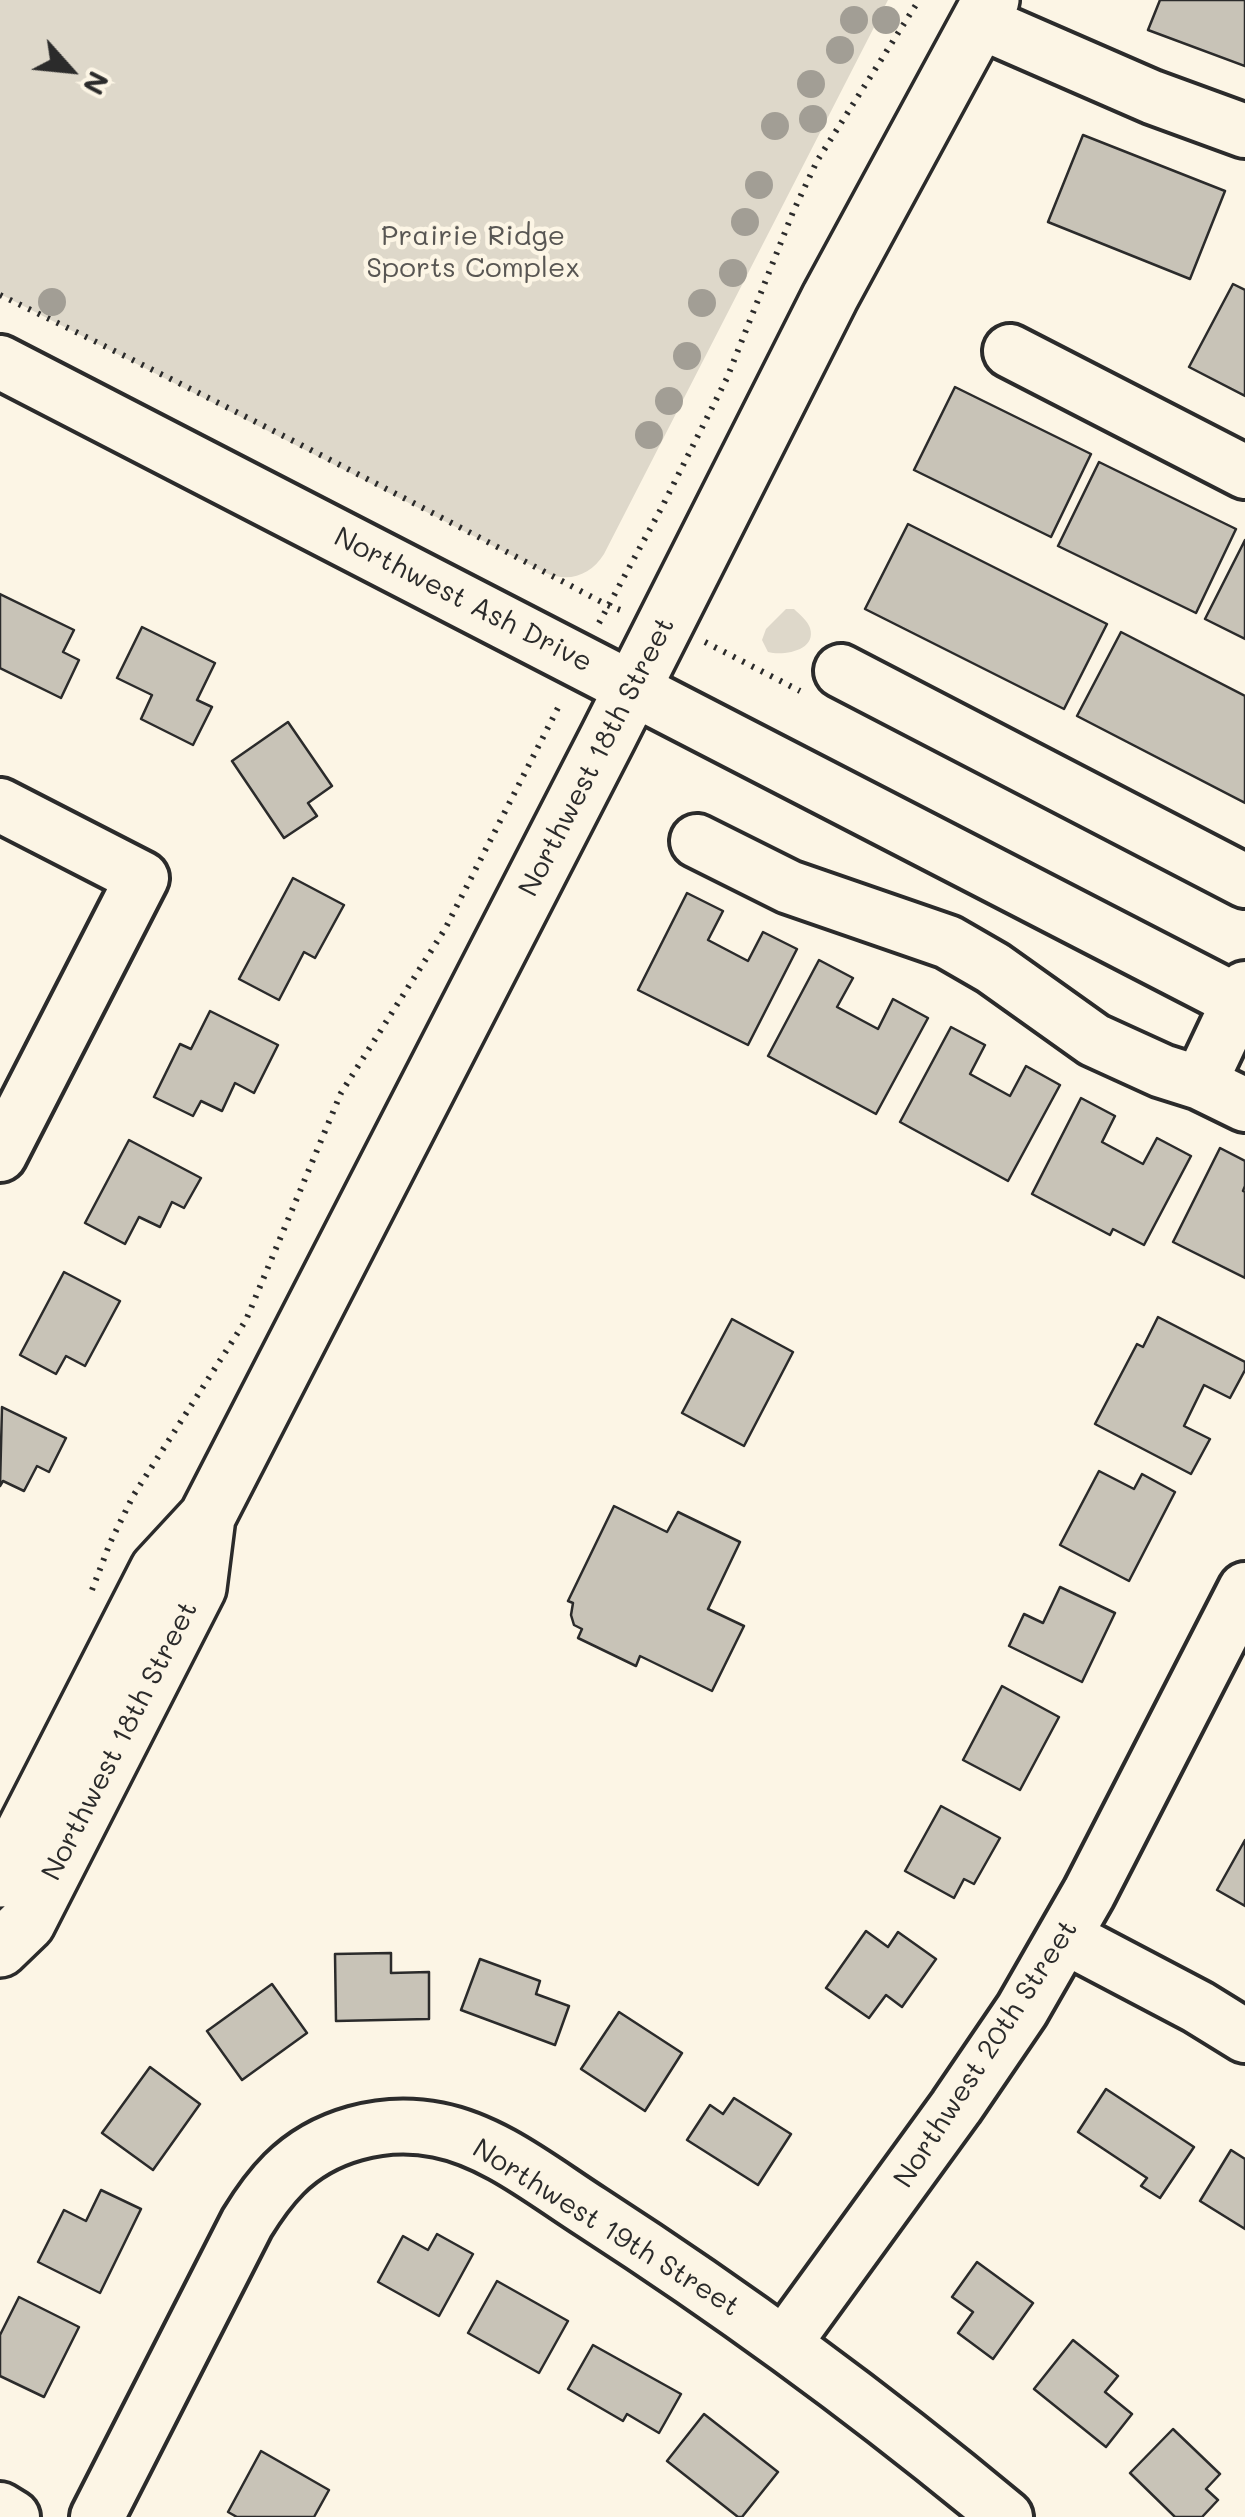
<!DOCTYPE html>
<style>
body{margin:0}
#map{position:relative;width:1245px;height:2517px;overflow:hidden;background:#fcf5e5;font-family:Mali,sans-serif}
canvas{display:block}
.north{position:absolute;left:20px;top:20px;width:100px;height:100px;-webkit-text-stroke:8px #fcf5e5;paint-order:stroke;rotate:117deg;font-size:28px;font-weight:700;line-height:40px;text-align:center;color:#2b2b2b}
.north::after{content:'';display:block;margin:auto;width:35px;height:45px;background:#2b2b2b;clip-path:polygon(50% 0,100% 100%,50% 72%,0 100%)}
</style>
<div id="map">
<canvas width="1245" height="2517"></canvas>
<div class="north">N</div>
</div>
<script>
const context = document.querySelector('canvas').getContext('2d');
context.lineJoin = 'round';
function fillPath(path, color) { context.fillStyle = color; context.fill(path, 'evenodd'); }
function strokePath(path, color, width, dash) { context.strokeStyle = color; context.lineWidth = width; context.lineCap = dash ? 'butt' : 'round'; context.setLineDash(dash || []); context.stroke(path); }
function drawText(font, color, halo, rows, align = 'center') {
  context.font = font + ' Mali,sans-serif'; context.lineWidth = 9; context.setLineDash([]); context.textBaseline = 'middle'; context.strokeStyle = halo; context.fillStyle = color; for (const [text, x, y, turn = 0] of rows) {
    context.save(); context.translate(x, y); context.rotate((+turn || 0) * Math.PI / 180); context.textAlign = isNaN(turn) ? turn : align; if (halo) context.strokeText(text, 0, 0); context.fillText(text, 0, 0); context.restore();
  }
}
const green = new Path2D(`
 M0,0H888L604,554C591,575 569,583 546,573L0,294Z
 M786,609H794C799,614 808,621 810,628C817,651 783,656 768,652L762,640L766,629Z`);
const building = new Path2D(`
 M1160,0H1245V66L1148,30Z
 M1083,135L1225,191L1190,279L1048,222Z
 M1233,284L1245,290V396L1189,367Z
 M955,387L1091,454L1051,537L914,470Z
 M1099,462L1236,529L1196,613L1058,546Z
 M908,524L1107,624L1064,709L865,609Z
 M1245,540V639L1205,619Z
 M0,594L74,630L63,652L79,660L61,698L0,668Z
 M142,627L215,663L197,700L212,707L193,745L141,719L152,695L117,678Z
 M1121,632L1245,696V803L1077,716Z
 M288,722L332,786L308,803L317,816L284,838L232,761Z
 M293,878L344,905L315,958L304,952L279,1000L239,979Z
 M687,893L723,911L708,940L748,961L763,932L797,949L748,1045L638,990Z
 M819,960L853,978L837,1007L878,1029L893,999L928,1018L876,1114L768,1056Z
 M210,1011L278,1045L254,1093L235,1083L222,1111L201,1101L193,1116L154,1097L180,1044L191,1049Z
 M951,1027L985,1045L970,1074L1010,1096L1026,1066L1060,1085L1008,1181L900,1122Z
 M1081,1098L1115,1116L1102,1142L1143,1164L1157,1138L1191,1156L1144,1245L1113,1229L1110,1235L1032,1194Z
 M129,1140L201,1178L184,1208L172,1202L160,1227L139,1217L125,1244L85,1223Z
 M1220,1148L1245,1161V1186L1243,1191L1245,1192V1278L1173,1242Z
 M64,1272L120,1301L85,1366L66,1356L56,1374L20,1355Z
 M1158,1317L1245,1362V1370L1230,1398L1204,1385L1184,1426L1210,1439L1191,1474L1095,1424L1137,1344L1143,1347Z
 M732,1319L793,1352L744,1446L682,1413Z
 M2,1407L66,1438L49,1472L37,1466L24,1491L3,1481L0,1486Z
 M1099,1471L1134,1489L1142,1474L1175,1492L1129,1581L1060,1545Z
 M614,1506L667,1532L678,1512L740,1542L708,1609L744,1626L712,1691L640,1656L636,1666L578,1638L582,1629L574,1625L571,1615L573,1603L568,1601Z
 M1060,1587L1115,1613L1082,1682L1009,1646L1024,1614L1043,1623Z
 M1002,1686L1059,1717L1020,1790L963,1760Z
 M941,1806L1000,1838L974,1884L964,1879L954,1898L905,1871Z
 M1245,1840V1906L1217,1890Z
 M866,1931L888,1947L898,1932L936,1959L902,2007L886,1995L869,2018L826,1988Z
 M391,1953V1973L429,1972V2019L336,2021L335,1954Z
 M480,1959L540,1981L536,1994L569,2006L555,2045L461,2010Z
 M272,1984L307,2033L242,2080L207,2031Z
 M619,2012L682,2053L645,2111L581,2069Z
 M150,2067L200,2104L153,2170L102,2133Z
 M1106,2089L1194,2147L1160,2198L1141,2186L1147,2178L1078,2132Z
 M734,2098L791,2134L758,2185L687,2140L710,2105L723,2114Z
 M1231,2150L1245,2159V2229L1200,2201Z
 M101,2190L141,2209L100,2293L38,2262L64,2210L86,2221Z
 M437,2234L473,2254L439,2316L378,2282L403,2236L428,2250Z
 M977,2262L1033,2303L993,2359L958,2333L973,2312L952,2297Z
 M497,2281L568,2321L539,2373L468,2333Z
 M19,2297L79,2327L44,2397L0,2376V2335Z
 M1073,2340L1118,2376L1105,2392L1132,2414L1106,2447L1034,2389Z
 M593,2345L681,2394L659,2433L627,2414L623,2421L568,2389Z
 M704,2414L778,2472L742,2517H738L667,2461Z
 M1173,2429L1220,2474L1206,2489L1218,2500L1202,2517H1175L1130,2473Z
 M261,2451L329,2490L314,2517H237L228,2512Z`);
const path = new Path2D(`
 M0,295C205,394 406,498 607,605L623,611
 M599,623L662,507L727,378L793,212L817,161L919,0
 M705,642L800,691
 M92,1590L110,1543L133,1496L246,1320L341,1093L445,929L561,702`);
const minor = new Path2D(`
 M980,22L1152,97L1245,131
 M1010,351L1245,472
 M0,362L1245,1005
 M841,671L1245,881
 M0,805L142,878L0,1155
 M697,841L789,887L948,942L993,968L1094,1040L1162,1071L1200,1083L1245,1105
 M1200,1083L1245,988
 M1065,1937L1198,2007L1245,2036
 M784,2344L956,2107L1022,2010L1089,1893L1245,1589
 M0,2509L13,2517
 M97,2517L247,2223C258,2205 269,2189 284,2174C323,2135 383,2119 438,2130C494,2141 544,2182 591,2212C735,2305 874,2407 1006,2517`);
const major = new Path2D(`
 M0,1879L158,1570L207,1517L608,737L830,297L991,0
 M0,1949L27,1923L198,1588L207,1517`);
const trees = [
 [854,20],
 [886,20],
 [840,50],
 [811,84],
 [813,119],
 [775,126],
 [759,185],
 [745,222],
 [733,273],
 [52,302],
 [702,303],
 [687,356],
 [669,401],
 [649,435]
];
const parkNames = [
 ["Prairie Ridge",473,236],
 ["Sports Complex",473,268]
];
const streetNames = [
 ["Northwest Ash Drive",463,600,27],
 ["Northwest 18th Street",597,757,-63],
 ["Northwest 18th Street",120,1741,-63],
 ["Northwest 20th Street",986,2054,-57],
 ["Northwest 19th Street",606,2228,32]
];
fillPath(green, '#ded8ca');
fillPath(building, '#c8c3b7');
strokePath(building, '#2b2b2b', 2.5);
strokePath(minor, '#2b2b2b', 60);
strokePath(major, '#2b2b2b', 62);
strokePath(path, '#2b2b2b', 6, [2.5, 8]);
strokePath(minor, '#fcf5e5', 52);
strokePath(major, '#fcf5e5', 55);
context.fillStyle = '#a29e95';
for (const [x, y] of trees) { context.beginPath(); context.arc(x, y, 14, 0, 2 * Math.PI); context.fill(); }
drawText('28px', '#585653', '#fcf5e5', parkNames);
drawText('28px', '#2b2b2b', '#fcf5e5', streetNames);
</script>
